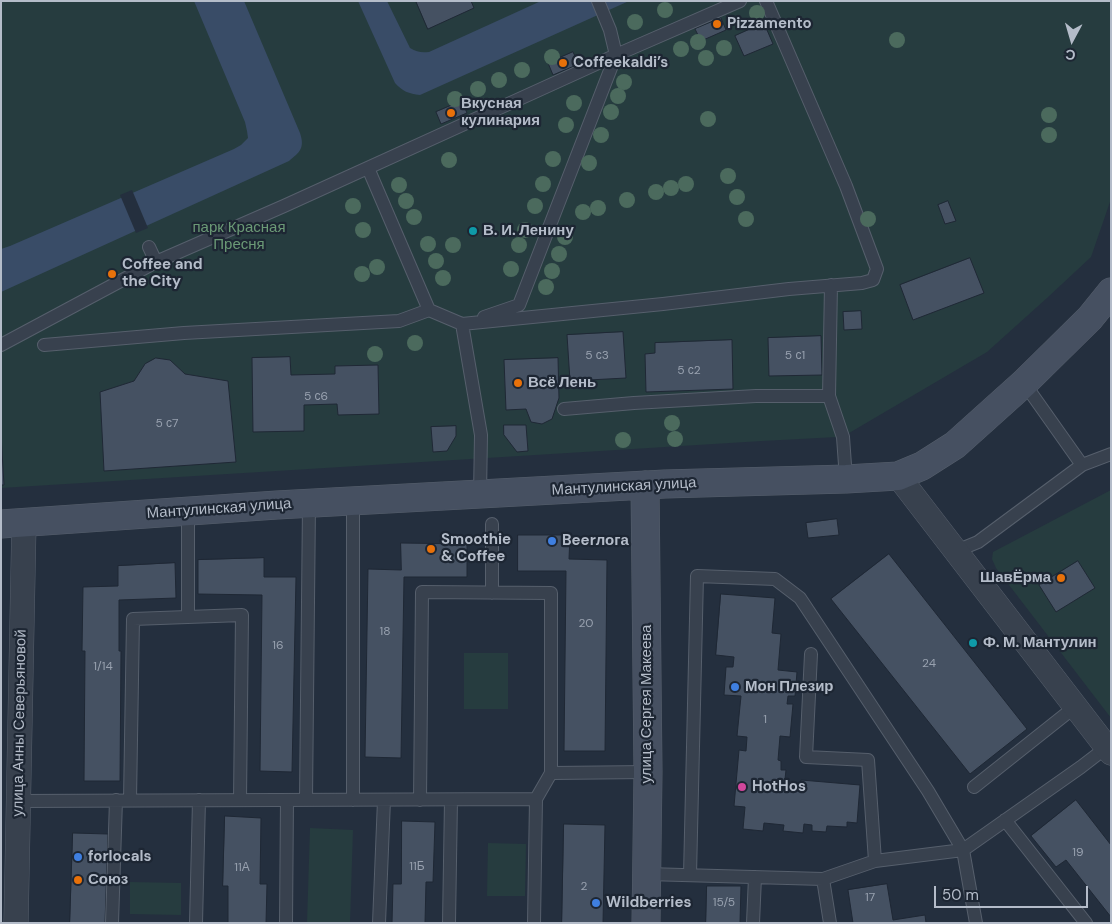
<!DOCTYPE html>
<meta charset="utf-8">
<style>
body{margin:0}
#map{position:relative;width:1112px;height:924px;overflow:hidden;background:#242f3e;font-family:"DM Sans",sans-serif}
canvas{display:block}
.frame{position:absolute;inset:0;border:2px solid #b4bcc9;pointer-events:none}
.north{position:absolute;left:1047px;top:15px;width:50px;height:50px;-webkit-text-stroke:4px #1d2633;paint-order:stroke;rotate:186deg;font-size:14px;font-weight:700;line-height:20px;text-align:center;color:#b4bcc9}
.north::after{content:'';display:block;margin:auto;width:18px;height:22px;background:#b4bcc9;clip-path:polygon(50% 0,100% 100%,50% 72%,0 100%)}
.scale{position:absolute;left:934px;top:886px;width:154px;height:22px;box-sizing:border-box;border:2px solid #b4bcc9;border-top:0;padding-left:6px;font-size:15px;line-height:18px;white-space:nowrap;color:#b4bcc9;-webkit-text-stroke:4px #1d2633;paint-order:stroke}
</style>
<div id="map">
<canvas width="1112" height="924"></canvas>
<div class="frame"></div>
<div class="north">С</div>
<div class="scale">50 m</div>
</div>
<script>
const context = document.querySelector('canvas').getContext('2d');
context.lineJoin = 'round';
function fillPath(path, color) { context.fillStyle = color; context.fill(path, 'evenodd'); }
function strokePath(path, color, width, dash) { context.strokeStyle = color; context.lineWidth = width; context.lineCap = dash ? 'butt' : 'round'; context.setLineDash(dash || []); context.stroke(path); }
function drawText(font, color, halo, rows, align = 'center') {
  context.font = font + ' "DM Sans",sans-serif'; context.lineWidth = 4.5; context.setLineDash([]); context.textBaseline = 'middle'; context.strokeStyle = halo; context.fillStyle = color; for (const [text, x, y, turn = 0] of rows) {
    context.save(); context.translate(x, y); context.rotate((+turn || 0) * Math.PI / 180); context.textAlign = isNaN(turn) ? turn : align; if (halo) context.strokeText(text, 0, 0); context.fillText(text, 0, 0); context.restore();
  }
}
const green = new Path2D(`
 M1,1H1111V199L1091,257L1047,298L987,352L844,436L837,437L762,441L1,488Z
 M1111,490V718L996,568L992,559L993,552Z
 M464,653H508V709H464Z
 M310,828L353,830L350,923H307Z
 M488,843L526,844L525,896H487Z
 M130,882L181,883V915L130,914Z`);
const water = new Path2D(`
 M194,1H244L300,133C305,148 300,152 289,161L1,292V249L10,246L234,149L241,145L248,138L247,131L245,122Z
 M358,1H387L410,48C417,52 421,53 429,52L541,1H629L420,95C409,94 402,91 395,83Z`);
const pier = new Path2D(`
 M132,190L148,228L136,233L120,195Z`);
const building = new Path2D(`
 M416,1H471L474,8L428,29Z
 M721,18L726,30L701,41L695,29Z
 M764,23L773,44L744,56L735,36Z
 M573,52L579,64L553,75L548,63Z
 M462,101L467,113L441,124L436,112Z
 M948,201L956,221L945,224L938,205Z
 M970,258L984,293L913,320L900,285Z
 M861,311L862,329L844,330L843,312Z
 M623,332L626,378L570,381L567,335Z
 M821,336L822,375L769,376L768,338Z
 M732,340L733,389L646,392L645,354L655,353V343Z
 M290,357L291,375L335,374V366L378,365L379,414L338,415L337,404L304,405V431L253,432L252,358Z
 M156,358L170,360L185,374L228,381L236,462L104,471L100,392L134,381L145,364Z
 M558,358L559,398L552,419L542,424L531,422L526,409L506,410L504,360Z
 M504,425H526L528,451L517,452L504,435Z
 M456,426V436L447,451L433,452L431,427Z
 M1,435L4,485H1Z
 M837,519L839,535L808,538L806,523Z
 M518,535H570L569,559L607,560L605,751H564L566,571H518Z
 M401,543L467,544V577H404L401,758L365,757L368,569L401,570Z
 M889,554L1027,729L970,774L831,599Z
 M264,558V577H296L292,772L260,771L262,595L198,594V560Z
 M1078,561L1095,588L1056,612L1039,585Z
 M175,563L176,598L119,600V651H121L120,781H84L85,651H82L83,587L118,586V566Z
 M721,594L775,598L772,633L781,634L778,670L797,672L795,696H788L787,704H793L790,737L780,736L778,760L781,761V770H786L784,788L800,789L801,780L860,785L857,823L847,822V827L827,826L826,832L812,831V825L804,824L803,833L783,831L784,825L764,823L763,831L743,829L745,807L734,806L739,750L746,751L747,737L737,736L741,696L724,695L726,667H733L734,657L716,655Z
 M1076,800L1111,845V917L1066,860L1056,867L1031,836Z
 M225,816L261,818L260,884H267L266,923H228V886H223Z
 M402,821L435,822L433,882H426L425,923H392L393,884H401Z
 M564,824L605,825L603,923H562Z
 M73,833L108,834L105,923H70Z
 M887,884L893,920L925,915L926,923H853L848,890Z
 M707,886H741L740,923H706Z`);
const lane = new Path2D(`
 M368,168L429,310
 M149,247L156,262L284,206L616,55L740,1
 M831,285L829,396L843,437L846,479
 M519,305L616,55L610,30L598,1
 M484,317L519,305
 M462,324L481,435L480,494
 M1,345L156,262
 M44,345L184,333L399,321L429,310L462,324L663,304L789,289L862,283L873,280L877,269L846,186L766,1
 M564,409L634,403L756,396H829
 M1082,465L1111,454
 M188,511V617
 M956,551L978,542L1082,465L1024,383
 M492,593V524
 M811,654L806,757L868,760L875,861
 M974,787L1076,706
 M130,800L133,619L242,615L240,800
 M306,800L309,503
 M353,800V501
 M420,800L422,592L551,593V773
 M18,801L536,799
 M1005,820L1086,923
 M647,874L823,879L875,861L963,850L1081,767L1107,747
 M690,875L697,576L775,579L800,598L928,791L963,850L976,923
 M823,879L830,923
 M112,923L116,800
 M196,923L199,800
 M286,923L287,800
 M379,923L384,800
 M449,923L451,800
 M534,923L536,799L551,773L648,772
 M753,923L755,877`);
const street = new Path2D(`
 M898,476L1111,753
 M16,923L24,522`);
const secondary = new Path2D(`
 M645,485L648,772L646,923
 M1,524L277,505L665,484L846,479L898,476L922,466L955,445L1024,383L1090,318L1111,292`);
const trees = [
 [665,10],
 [757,13],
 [635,22],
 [897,40],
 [698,42],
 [724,48],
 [681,49],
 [552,57],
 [706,58],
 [522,70],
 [499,80],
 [624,82],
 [478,89],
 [618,96],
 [455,99],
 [574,103],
 [611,112],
 [1049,115],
 [708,119],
 [566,125],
 [601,135],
 [1049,135],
 [553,159],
 [449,160],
 [589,163],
 [728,176],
 [543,184],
 [686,184],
 [399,185],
 [671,188],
 [656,192],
 [737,197],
 [627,200],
 [406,201],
 [353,206],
 [535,206],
 [598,208],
 [583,212],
 [414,217],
 [746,219],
 [868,219],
 [363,230],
 [525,230],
 [565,237],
 [428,244],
 [453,245],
 [519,245],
 [559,254],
 [436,261],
 [377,267],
 [511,269],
 [552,271],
 [362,274],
 [443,278],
 [546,287],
 [415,343],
 [375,354],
 [672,423],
 [675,439],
 [623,440]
];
const markers = [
 [717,24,5,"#e8710a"],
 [563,63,5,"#e8710a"],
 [451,113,5,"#e8710a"],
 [473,231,5,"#0f9aa8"],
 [112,274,5,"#e8710a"],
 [518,383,5,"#e8710a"],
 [552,541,5,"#3f7fe0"],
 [431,549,5,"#e8710a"],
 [1061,578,5,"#e8710a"],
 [973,643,5,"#0f9aa8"],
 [735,687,5,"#3f7fe0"],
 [742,787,5,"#d1479c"],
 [78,857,5,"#3f7fe0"],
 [78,880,5,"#e8710a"],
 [596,903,5,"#3f7fe0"]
];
const numberNames = [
 ["5 с3",597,356],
 ["5 с1",795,356],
 ["5 с2",689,371],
 ["5 с6",316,397],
 ["5 с7",167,424],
 ["20",586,624],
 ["18",385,632],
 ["16",278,646],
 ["24",929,664],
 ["1/14",103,667],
 ["1",765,720],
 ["19",1078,853],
 ["11Б",417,867],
 ["11А",242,868],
 ["2",584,887],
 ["17",870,898],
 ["15/5",724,903]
];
const poiNames = [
 ["Pizzamento",727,24],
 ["Coffeekaldi’s",573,63],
 ["Вкусная",461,104],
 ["кулинария",461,121],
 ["В. И. Ленину",483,231],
 ["Coffee and",122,265],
 ["the City",122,282],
 ["Всё Лень",528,383],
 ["Smoothie",441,540],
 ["& Coffee",441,557],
 ["Beerлога",562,541],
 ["ШавЁрма",1051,578,"right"],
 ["Ф. М. Мантулин",983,643],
 ["Мон Плезир",745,687],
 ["HotHos",752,787],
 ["forlocals",88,857],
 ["Союз",88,880],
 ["Wildberries",606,903]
];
const parkNames = [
 ["парк Красная",239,228],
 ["Пресня",239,245]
];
const streetNames = [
 ["Мантулинская улица",624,487,-3],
 ["Мантулинская улица",219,509,-4],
 ["улица Сергея Макеева",647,704,-90],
 ["улица Анны Северьяновой",20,723,-89]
];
fillPath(green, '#263c3f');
fillPath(water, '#394c67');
fillPath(pier, '#242f3e');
fillPath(building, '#455162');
strokePath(building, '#1f2835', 1);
strokePath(lane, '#565f6c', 14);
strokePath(street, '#565f6c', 25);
strokePath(secondary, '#565f6c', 29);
strokePath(lane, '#38414e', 12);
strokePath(street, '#38414e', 24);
strokePath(secondary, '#465061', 28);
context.fillStyle = '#4b6a5d';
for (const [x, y] of trees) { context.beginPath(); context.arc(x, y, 8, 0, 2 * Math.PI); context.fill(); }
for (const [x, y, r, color] of markers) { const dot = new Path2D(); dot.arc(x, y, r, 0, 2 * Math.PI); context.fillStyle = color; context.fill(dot); strokePath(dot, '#1d2633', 2); }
drawText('12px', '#98a1af', null, numberNames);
drawText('bold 15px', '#b4bcc9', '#1d2633', poiNames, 'left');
drawText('15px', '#6b9a76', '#1d2633', parkNames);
drawText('15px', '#b4bcc9', '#1d2633', streetNames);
</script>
